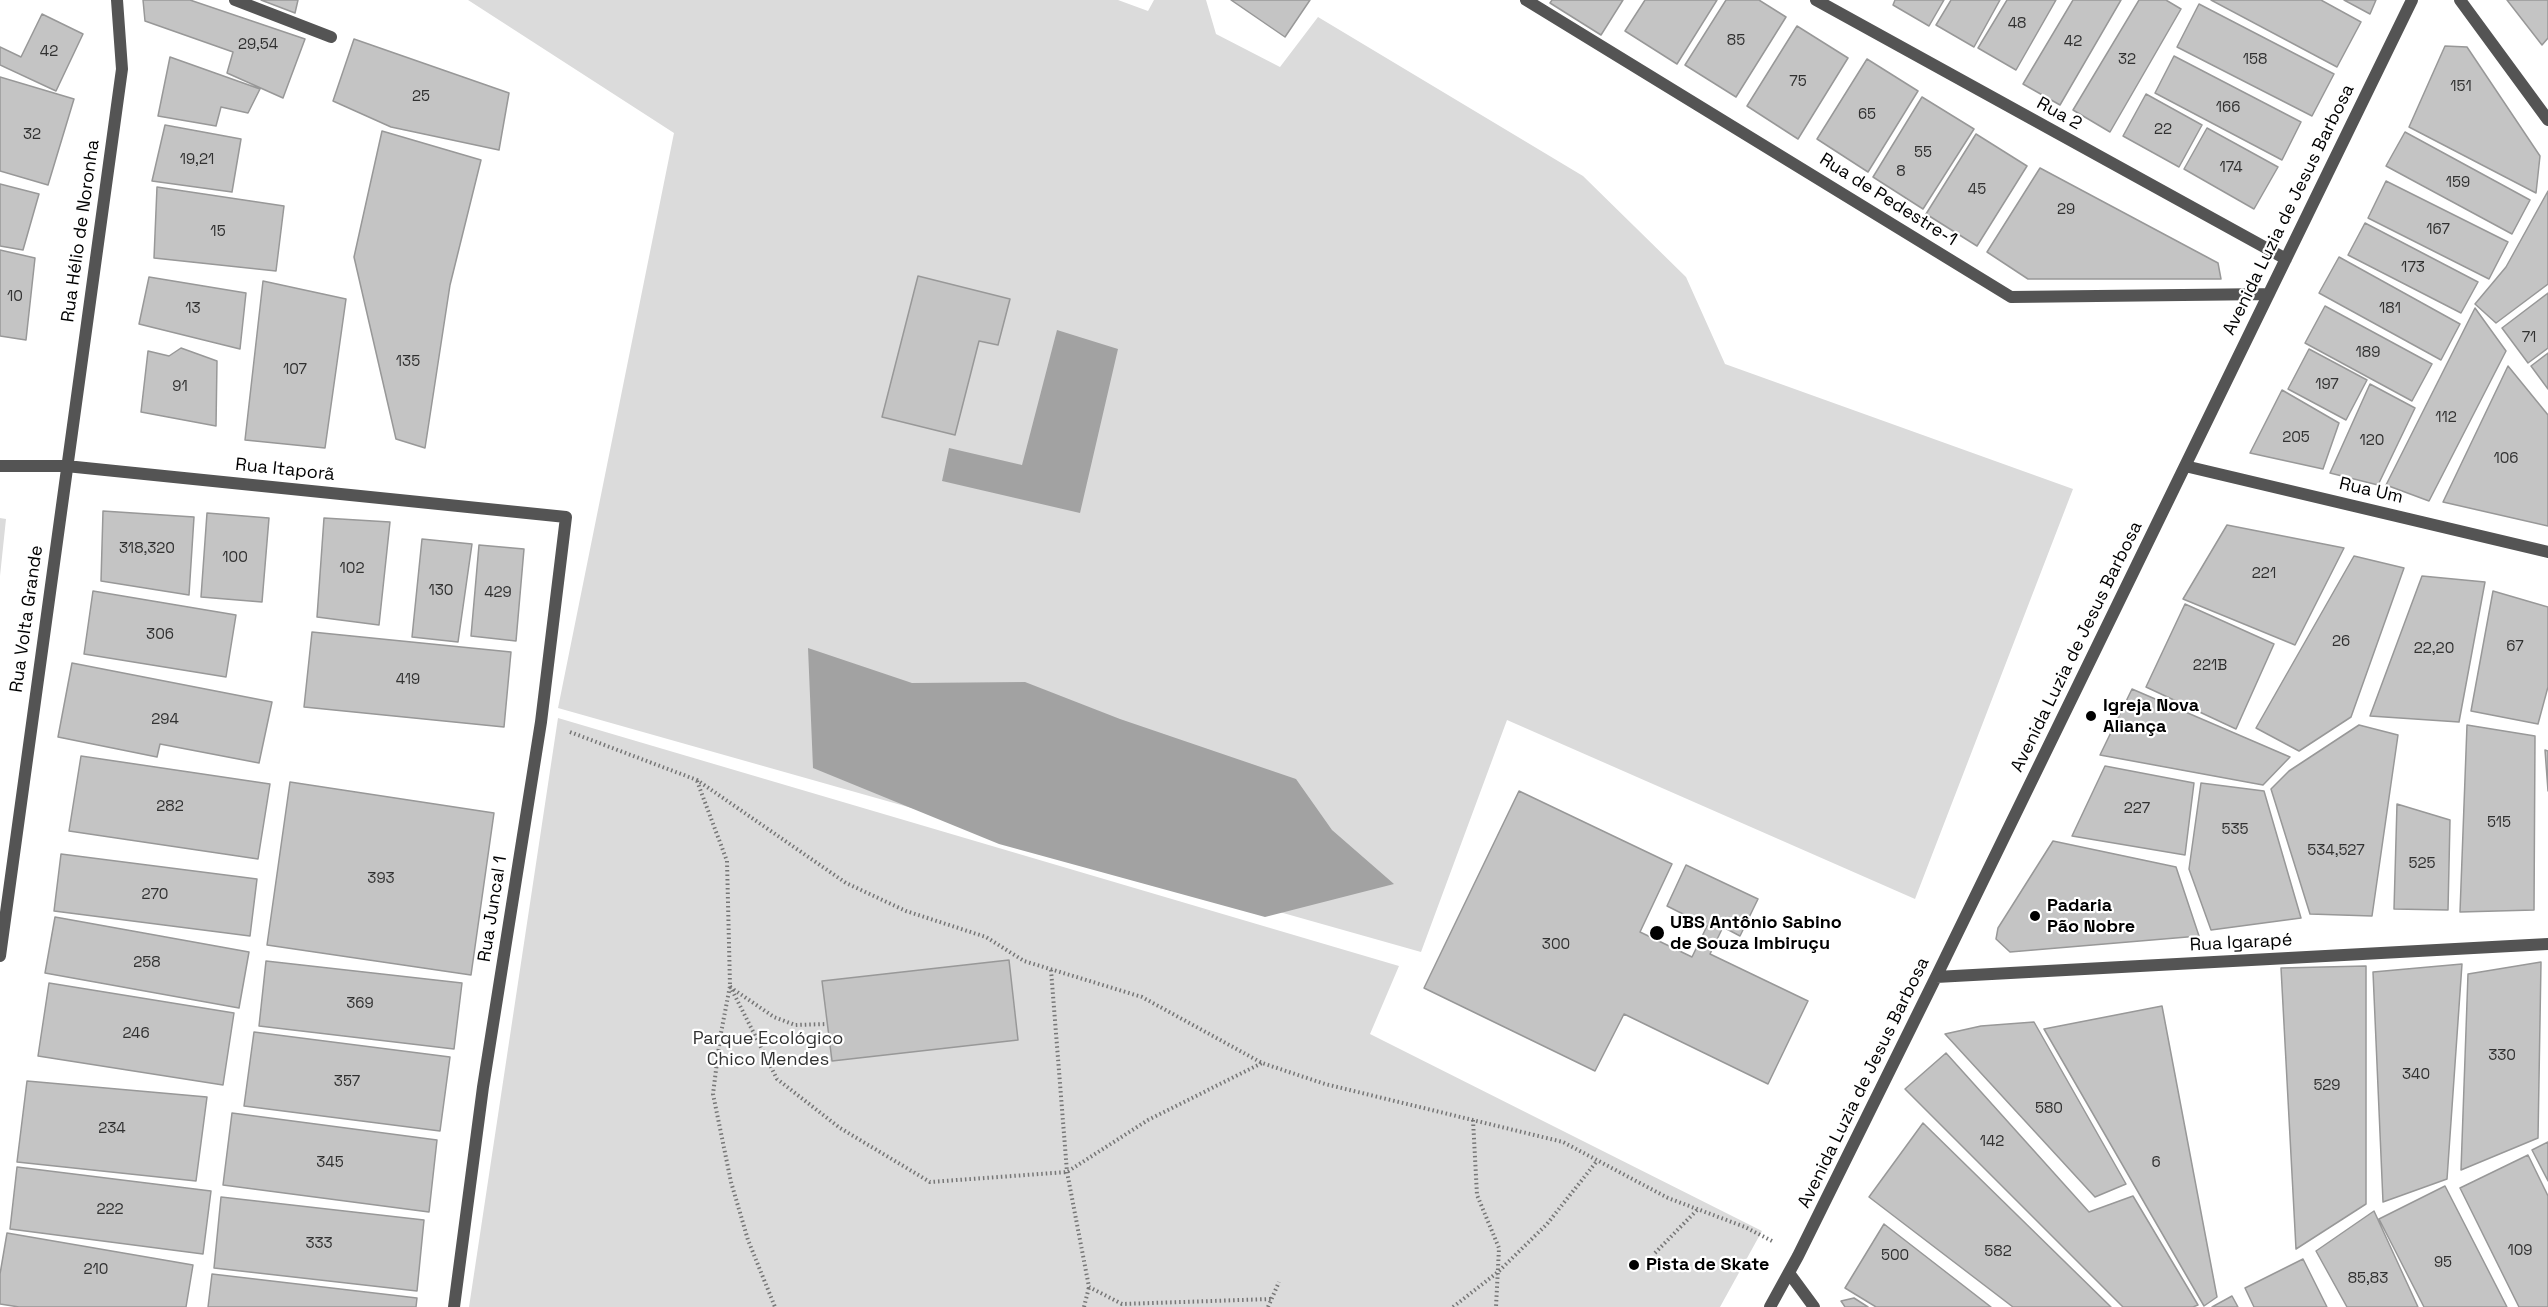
<!DOCTYPE html>
<meta charset="utf-8">
<style>
body{margin:0}
canvas{display:block;background:#fff}
</style>
<canvas width="2548" height="1307"></canvas>
<script>
const context = document.querySelector('canvas').getContext('2d');
context.lineJoin = 'round';
function fillPath(path, color) { context.fillStyle = color; context.fill(path, 'evenodd'); }
function strokePath(path, color, width, dash) { context.strokeStyle = color; context.lineWidth = width; context.lineCap = dash ? 'butt' : 'round'; context.setLineDash(dash || []); context.stroke(path); }
function drawText(font, color, halo, rows, align = 'center') {
  context.font = font + ' "Space Grotesk",sans-serif'; context.lineWidth = 4.5; context.setLineDash([]); context.textBaseline = 'middle'; context.strokeStyle = halo; context.fillStyle = color; for (const [text, x, y, turn = 0] of rows) {
    context.save(); context.translate(x, y); context.rotate((+turn || 0) * Math.PI / 180); context.textAlign = isNaN(turn) ? turn : align; if (halo) context.strokeText(text, 0, 0); context.fillText(text, 0, 0); context.restore();
  }
}
const green = new Path2D(`
 M468,0H1118L1148,11L1154,0H1206L1216,34L1280,67L1318,17L1583,176L1686,277L1725,364L2073,489L1915,899L1507,720L1421,952L558,708L674,133Z
 M0,518L6,519L0,576Z
 M558,718L1399,966L1370,1034L1762,1231L1720,1307H469Z`);
const water = new Path2D(`
 M1057,330L1118,349L1080,513L942,481L949,448L1022,465Z
 M808,648L912,683L1025,682L1120,719L1296,779L1332,830L1394,884L1265,917L999,844L813,768Z`);
const building = new Path2D(`
 M143,0H190L305,39L283,98L227,73L233,52L145,21Z
 M261,0H298L295,13Z
 M1231,0H1310L1285,37Z
 M1552,0H1623L1601,35L1550,3Z
 M1645,0H1717L1677,64L1625,31Z
 M1726,0H1759L1786,17L1736,97L1685,65Z
 M1895,0H1944L1929,26L1893,5Z
 M1951,0H2000L1974,47L1936,25Z
 M2007,0H2056L2016,70L1978,48Z
 M2073,0H2121L2060,105L2023,84Z
 M2139,0H2166L2181,9L2110,132L2073,110Z
 M2211,0H2321L2361,22L2337,67Z
 M2344,0H2376L2370,14Z
 M2507,0H2548V38L2542,45Z
 M2199,4L2334,74L2312,116L2177,47Z
 M42,14L83,34L56,91L0,65V47L21,57Z
 M1797,26L1848,58L1798,139L1747,106Z
 M354,39L509,93L499,150L391,127L333,101Z
 M2445,46L2467,47L2540,156L2536,193L2409,127Z
 M2174,56L2301,122L2282,160L2155,93Z
 M170,57L260,89L248,113L221,107L216,126L158,116Z
 M1867,59L1918,91L1868,172L1817,139Z
 M0,77L74,99L48,185L0,171Z
 M2146,94L2202,125L2179,167L2123,136Z
 M1922,97L1974,129L1923,209L1873,177Z
 M165,125L241,139L232,192L152,181Z
 M2207,128L2278,167L2254,209L2184,169Z
 M382,131L481,160L450,285L425,448L396,439L354,257Z
 M2405,132L2530,200L2512,234L2386,166Z
 M1976,134L2027,166L1977,246L1926,214Z
 M2040,168L2218,263L2221,279H2028L1987,252Z
 M2386,181L2508,242L2489,279L2368,218Z
 M0,184L39,194L23,250L0,246Z
 M157,187L284,206L276,271L154,258Z
 M2548,191V284L2496,323L2475,304L2506,267Z
 M2365,223L2478,282L2461,313L2348,255Z
 M0,250L35,258L26,340L0,336Z
 M2339,257L2460,324L2441,360L2319,293Z
 M918,276L1010,299L998,345L979,341L955,435L882,417Z
 M149,277L246,293L240,349L139,324Z
 M263,281L346,299L325,448L245,440Z
 M2548,293V348L2528,363L2502,328Z
 M2325,306L2432,364L2412,401L2305,343Z
 M2475,308L2506,351L2429,501L2386,485Z
 M181,348L217,361L216,426L141,412L148,351L169,356Z
 M2309,349L2367,380L2346,420L2288,389Z
 M2548,353V389L2531,366Z
 M2508,366L2548,415V526L2443,502Z
 M2370,384L2415,408L2378,485L2330,473Z
 M2282,390L2339,423L2323,469L2250,453Z
 M103,511L194,517L189,595L101,581Z
 M207,513L269,518L262,602L201,597Z
 M324,518L390,522L379,625L317,617Z
 M2227,525L2344,548L2295,645L2183,599Z
 M422,539L472,544L458,642L412,637Z
 M479,545L524,549L516,641L471,636Z
 M2354,556L2404,568L2351,717L2299,751L2256,728Z
 M2422,576L2485,582L2459,722L2370,716Z
 M93,591L236,615L226,677L84,654Z
 M2493,591L2548,607V687L2538,724L2471,711Z
 M2185,604L2274,644L2236,729L2146,687Z
 M312,632L511,652L504,727L304,707Z
 M72,663L272,702L259,763L160,744L157,757L58,737Z
 M2132,689L2290,757L2263,785L2100,755Z
 M2359,725L2398,735L2372,916L2310,914L2271,789L2289,771Z
 M2467,725L2535,736L2534,910L2460,912Z
 M2545,750L2548,751V791Z
 M81,756L270,784L258,859L69,831Z
 M2105,766L2194,783L2185,855L2072,836Z
 M290,782L494,813L471,975L267,945Z
 M2201,783L2264,791L2301,918L2211,930L2189,869Z
 M1519,791L1672,864L1640,932L1692,957L1707,926L1667,906L1686,865L1758,899L1740,936L1723,927L1710,954L1808,1001L1768,1084L1624,1014L1595,1071L1424,988Z
 M2397,804L2450,820L2448,910L2394,909Z
 M2053,841L2176,867L2199,936L2010,952L1996,939L1998,928Z
 M61,854L257,879L250,936L54,911Z
 M55,917L249,952L239,1008L45,973Z
 M1009,960L1018,1040L832,1061L822,981Z
 M266,961L462,983L454,1049L259,1026Z
 M2541,962L2538,1138L2461,1170L2468,974Z
 M2462,964L2447,1179L2383,1202L2373,972Z
 M2366,966V1204L2296,1249L2281,968Z
 M49,983L234,1013L223,1085L38,1056Z
 M2162,1006L2217,1297L2204,1306L2044,1029Z
 M2034,1022L2126,1184L2095,1197L1945,1034L1981,1026Z
 M254,1032L450,1057L440,1131L244,1106Z
 M1946,1053L2089,1212L2133,1196L2198,1305L2193,1307H2123L1905,1089Z
 M27,1081L207,1097L196,1181L17,1162Z
 M232,1113L437,1140L429,1212L223,1185Z
 M1923,1123L2111,1307H2013L1869,1197Z
 M2548,1142V1181L2532,1150Z
 M2528,1155L2548,1196V1307H2519L2460,1188Z
 M17,1167L211,1191L203,1254L10,1229Z
 M2445,1186L2507,1307H2424L2379,1219Z
 M221,1197L424,1220L417,1291L214,1268Z
 M2374,1211L2418,1307H2347L2316,1251Z
 M1884,1224L1991,1307H1876L1845,1288Z
 M7,1233L193,1265L186,1307H19L0,1304V1274Z
 M2303,1259L2327,1307H2254L2245,1288Z
 M212,1274L417,1298L416,1307H208Z
 M2232,1296L2238,1307H2212Z
 M1854,1298L1868,1307H1845L1841,1301Z`);
const path = new Path2D(`
 M570,732L697,780L846,883L906,911L986,937L1024,961L1142,997L1262,1063L1325,1084L1563,1142L1668,1198L1745,1227L1772,1241
 M697,781L727,861L730,986L720,1038L713,1094L731,1182L748,1240L775,1307
 M1051,970L1067,1172L1089,1287L1122,1304L1271,1299
 M730,986L777,1079L840,1128L930,1182L1067,1172L1148,1120L1262,1063
 M730,987L774,1017L795,1025L827,1024
 M1473,1120L1477,1195L1499,1248L1496,1307
 M1655,1253L1698,1209
 M1084,1307L1089,1287
 M1268,1307L1279,1282
 M1453,1307L1498,1272L1547,1224L1597,1161`);
const lane = new Path2D(`
 M235,0L331,37`);
const street = new Path2D(`
 M1526,0L2011,297L2269,294
 M1816,0L2286,259
 M2460,0L2548,120
 M0,466H66L566,517L541,722L483,1087L454,1307
 M2185,466L2548,552
 M0,956L122,69L117,0
 M1936,977L2548,944
 M1789,1273L1814,1307
 M1770,1307L1798,1256L1936,977L2412,0`);
const markers = [
 [2091,716,6,"#000"],
 [2035,916,6,"#000"],
 [1657,933,8,"#000"],
 [1634,1265,6,"#000"]
];
const numberNames = [
 ["48",2017,24],
 ["85",1736,41],
 ["42",2073,42],
 ["29,54",258,45],
 ["42",49,52],
 ["32",2127,60],
 ["158",2255,60],
 ["75",1798,82],
 ["151",2461,87],
 ["25",421,97],
 ["166",2228,108],
 ["65",1867,115],
 ["22",2163,130],
 ["32",32,135],
 ["55",1923,153],
 ["19,21",197,160],
 ["174",2231,168],
 ["8",1901,172],
 ["159",2458,183],
 ["45",1977,190],
 ["29",2066,210],
 ["167",2438,230],
 ["15",218,232],
 ["173",2413,268],
 ["10",15,297],
 ["13",193,309],
 ["181",2390,309],
 ["71",2529,338],
 ["189",2368,353],
 ["135",408,362],
 ["107",295,370],
 ["197",2327,385],
 ["91",180,387],
 ["112",2446,418],
 ["205",2296,438],
 ["120",2372,441],
 ["106",2506,459],
 ["318,320",147,549],
 ["100",235,558],
 ["102",352,569],
 ["221",2264,574],
 ["130",441,591],
 ["429",498,593],
 ["306",160,635],
 ["26",2341,642],
 ["67",2515,647],
 ["22,20",2434,649],
 ["221B",2210,666],
 ["419",408,680],
 ["294",165,720],
 ["282",170,807],
 ["227",2137,809],
 ["515",2499,823],
 ["535",2235,830],
 ["534,527",2336,851],
 ["525",2422,864],
 ["393",381,879],
 ["270",155,895],
 ["300",1556,945],
 ["258",147,963],
 ["369",360,1004],
 ["246",136,1034],
 ["330",2502,1056],
 ["340",2416,1075],
 ["357",347,1082],
 ["529",2327,1086],
 ["580",2049,1109],
 ["234",112,1129],
 ["142",1992,1142],
 ["345",330,1163],
 ["6",2156,1163],
 ["222",110,1210],
 ["333",319,1244],
 ["109",2520,1251],
 ["582",1998,1252],
 ["500",1895,1256],
 ["95",2443,1263],
 ["210",96,1270],
 ["85,83",2368,1279]
];
const streetNames = [
 ["Rua 2",2059,114,29],
 ["Rua de Pedestre-1",1888,200,32],
 ["Avenida Luzia de Jesus Barbosa",2289,210,-64],
 ["Rua Hélio de Noronha",81,231,-82],
 ["Rua Itaporã",285,470,6],
 ["Rua Um",2371,491,13],
 ["Rua Volta Grande",27,619,-82],
 ["Avenida Luzia de Jesus Barbosa",2077,647,-64],
 ["Rua Juncal 1",493,909,-81],
 ["Rua Igarapé",2241,943,-3],
 ["Avenida Luzia de Jesus Barbosa",1864,1083,-64]
];
const poiNames = [
 ["Igreja Nova",2103,706],
 ["Aliança",2103,727],
 ["Padaria",2047,906],
 ["Pão Nobre",2047,927],
 ["UBS Antônio Sabino",1670,923],
 ["de Souza Imbiruçu",1670,944],
 ["Pista de Skate",1646,1265]
];
const parkNames = [
 ["Parque Ecológico",768,1039],
 ["Chico Mendes",768,1060]
];
fillPath(green, '#dbdbdb');
fillPath(water, '#a2a2a2');
fillPath(building, '#c4c4c4');
strokePath(building, '#989898', 1.5);
strokePath(path, '#767676', 4, [1.5, 3]);
strokePath(lane, '#545454', 12);
strokePath(street, '#545454', 12);
for (const [x, y, r, color] of markers) { const dot = new Path2D(); dot.arc(x, y, r, 0, 2 * Math.PI); context.fillStyle = color; context.fill(dot); strokePath(dot, '#fff', 2); }
drawText('15px', '#313131', null, numberNames);
drawText('18px', '#000', '#fff', streetNames);
drawText('bold 18px', '#000', '#fff', poiNames, 'left');
drawText('18px', '#323232', '#fff', parkNames);
</script>
